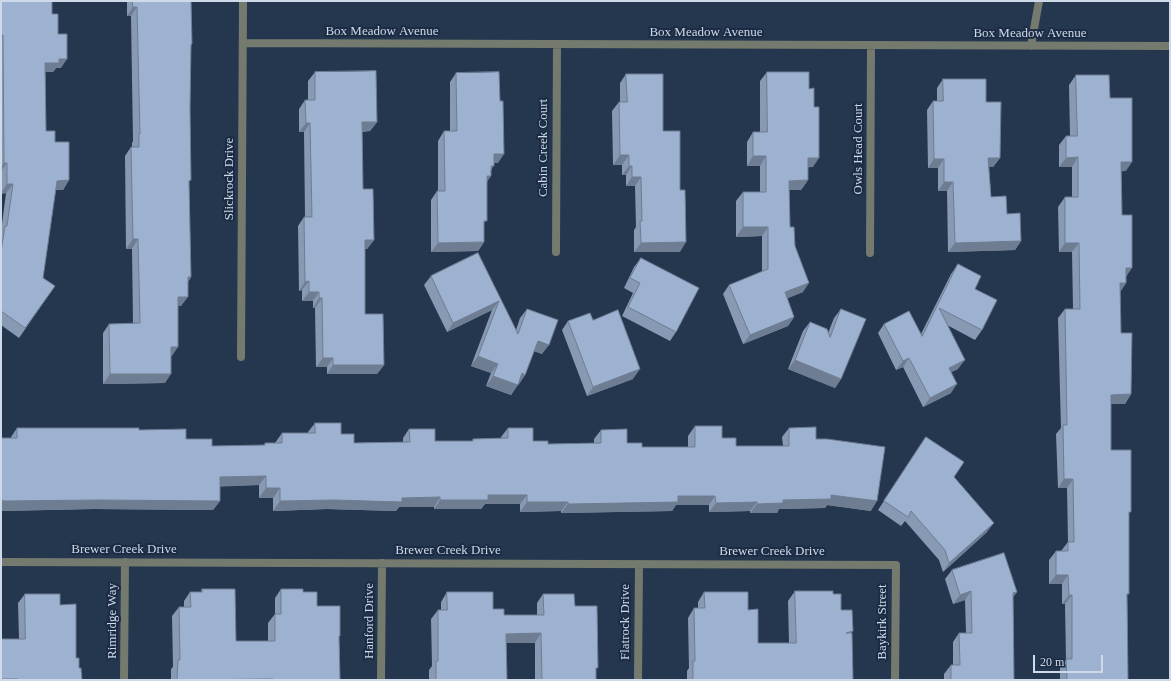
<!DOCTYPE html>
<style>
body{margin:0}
#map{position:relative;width:1171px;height:681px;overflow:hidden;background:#25364f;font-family:"Times New Roman",serif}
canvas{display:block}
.frame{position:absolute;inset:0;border:2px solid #ced9e9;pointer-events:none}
.scale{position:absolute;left:1033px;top:655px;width:70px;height:18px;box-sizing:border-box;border:2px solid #ced9e9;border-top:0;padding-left:5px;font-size:12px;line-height:14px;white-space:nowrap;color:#ced9e9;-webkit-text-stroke:3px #1c2c44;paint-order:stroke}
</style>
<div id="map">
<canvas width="1171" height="681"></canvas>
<div class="frame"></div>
<div class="scale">20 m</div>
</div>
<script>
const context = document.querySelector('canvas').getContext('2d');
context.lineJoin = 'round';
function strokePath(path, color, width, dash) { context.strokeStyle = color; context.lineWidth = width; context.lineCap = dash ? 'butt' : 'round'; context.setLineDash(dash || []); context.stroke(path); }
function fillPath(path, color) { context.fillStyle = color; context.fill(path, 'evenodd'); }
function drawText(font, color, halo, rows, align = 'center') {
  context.font = font + ' "Times New Roman",serif'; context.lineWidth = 4; context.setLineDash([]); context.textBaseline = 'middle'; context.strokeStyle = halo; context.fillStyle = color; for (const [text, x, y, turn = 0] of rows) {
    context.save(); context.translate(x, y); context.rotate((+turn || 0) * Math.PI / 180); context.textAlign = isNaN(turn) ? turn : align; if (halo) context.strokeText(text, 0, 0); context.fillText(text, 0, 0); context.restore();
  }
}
const minor = new Path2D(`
 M243,43L1170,46
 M1031,46L1039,1
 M556,252L557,44
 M870,253L871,45
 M241,357L243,1
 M1,562L896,565L895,680
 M124,680L125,562
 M381,680L382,563
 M638,680L639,564`);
const wall = new Path2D(`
 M1,1L52,14L58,34L61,68H56L53,72H45L46,131L55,142L69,180L63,190H55L43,278L55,286L19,338L1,325V232L6,193L1,194Z
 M127,1H191L192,44L191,46L189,184L191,277L188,282L181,306H178L172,356H171L165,383L103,384V333L109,324H133L132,249H126L125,156L131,147H132V143L133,141L131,16H127Z
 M315,72L377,122L370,131L362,132L363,189L374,240L367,249H365V314L384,365L377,374H327V367H316L315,308H313V301H302V290L299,291L298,226L304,217H305L304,132H299V109L305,100H308V81Z
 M767,72L809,89L813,167H808V180L801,190H789L790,227L795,246L803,292L787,298L794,317L788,326L743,344L723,294L729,285L762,272V236L736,237V201L743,192H760V166H747V142L753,132H760V81Z
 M456,73L498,163H494L487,182L484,226V242L478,251L431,252V200L437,191H438V141L444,131H450V82Z
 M626,74L663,131L680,252H634V230L636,227L635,186H626V175H622V165H613L612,111L619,102H620V83Z
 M1076,75L1110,98L1126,171H1121L1122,215L1126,283L1120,292L1121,333L1131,394L1125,404H1111V450L1129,515L1127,596L1128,680H1060V668L1066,660L1065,604H1062V584H1049V560L1056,551H1061L1068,542L1067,488H1058L1056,434L1061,428L1058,318L1065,309H1073L1072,252H1059L1058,207L1065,197H1072V167H1059V145L1066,136H1070L1069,85Z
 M943,79L986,102L1000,158L993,167H989L991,197L1007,214L1021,241L1015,250L948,252L947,191H938V168H928L927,110L933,101H937V88Z
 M478,253L516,330L520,318L527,309L542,354L534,351L525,375L519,384H518L511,395L486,386L491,373L471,366L492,310L447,332L424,285L431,276Z
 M641,258L676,332L670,341L622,316L633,293L624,288L634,267Z
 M958,264L975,289L982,330L975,340L947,325L958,369L951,372V393L923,407L903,367L896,370L878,333L884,324L921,334L951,274Z
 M841,309V379L835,388L788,369L803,331L810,322L828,333L834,318Z
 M568,321L633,379L587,396L562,330Z
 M315,423L341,434L354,443L403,442V438L409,429L435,441H472L473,439L501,438V437L508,428L533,441L548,444L594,443V439L601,430L627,443L642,447H688V436L695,426L722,438L736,446H783L782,437L789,428L816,439L871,511L827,505L825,508L779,509L777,513H750V511L709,512V505H676L672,511L561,513V511L520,512V504H485L481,509H434V507H399L396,511L327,509L273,511V498H259V485L220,486V501L213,510L93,509L1,511V438H11V437L17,428L139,430L186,439L212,446H264L265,443H275L282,433H308V432Z
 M926,437L954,477L987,532L943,572L939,560L905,521L901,526L878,510Z
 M952,570L1017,592L1013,597L1014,680H1019H944V674L951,665H953V642L959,633H966L965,600L953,604L945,579Z
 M202,589L236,641H268V623L275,614V598L281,589L303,592L317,606L339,638L340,680H171V669L173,667L172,616L179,607H184V601L190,592H201Z
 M795,591L833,594L853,631L851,633L853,680H687V671L689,668L688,618L694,608H698V602L704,592L748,610L758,643H789L788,601Z
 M447,592L493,609L504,615H537V603L543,594L575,606L596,671V680H535V643H506L507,680H429V670L432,666L431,619L438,610H441V602Z
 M25,594L60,605L76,658L82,680H1L19,639L18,603Z`);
const shadedWall = new Path2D(`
 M133,7H137L131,16H127Z
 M59,59H67L61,68H56L53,72H38L45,63Z
 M362,122H377L370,131L356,132Z
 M306,123H310L304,132H299Z
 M494,154H504L498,163H488Z
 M620,155H629L622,165H613Z
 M753,156H766L760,166H747Z
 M1078,157L1072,167H1059L1066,158Z
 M808,158H819L813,167L801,168Z
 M988,158H1000L993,167H982Z
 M934,159H944L938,168H928Z
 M1121,162H1132L1126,171L1115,172Z
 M4,163H7L1,171V167Z
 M629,166H632L626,175H622Z
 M487,176H491L485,185Z
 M632,177H641L635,186H626Z
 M69,180L63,190H50L57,181Z
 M808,180L801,190H782L789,181Z
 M944,182H953L947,191H938Z
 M7,184H13L6,193L1,194V193Z
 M743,227H768L762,236L736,237Z
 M133,239H138L132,249H126Z
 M365,240H374L367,249H359Z
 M1021,241L1015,250L948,252L955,243Z
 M484,242L478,251L431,252L438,243Z
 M686,242L680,252H634L641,243Z
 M1065,243H1079L1072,252H1059Z
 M1126,268H1132L1126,277Z
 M188,277H191L185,287Z
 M309,281L302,290L299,291L305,282Z
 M809,283L803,292L779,302L785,292Z
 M1120,283H1126L1120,292Z
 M309,292H319L313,301H302Z
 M178,297H188L181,306H172Z
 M319,298H322L315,308H313Z
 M499,301L492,310L447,332L453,323Z
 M794,317L788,326L743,344L750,335Z
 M538,341L549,345L542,354L531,350Z
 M171,347H178L172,356L165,357Z
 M478,356L498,364L491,373L471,366Z
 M323,358H333L327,367H316Z
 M909,358L903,367L896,370L903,361Z
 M795,360L841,379L835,388L788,369Z
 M965,360L958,369L942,377L949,368Z
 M333,365H384L377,374H327Z
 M640,369L633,379L587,396L593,387Z
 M522,373L525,375L519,384L516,383Z
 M110,374H171L165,383L103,384Z
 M493,376L518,385L511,395L486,386Z
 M957,384L951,393L923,407L930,398Z
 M1131,394L1125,404H1104L1111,395Z
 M266,476L259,485L213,487L220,477Z
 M1064,479H1073L1067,488H1058Z
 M266,488H280L273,498H259Z
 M488,495H527L520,504H485L481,509H434L440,500Z
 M831,495L877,501L871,511L827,505L825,508L779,509L777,513H750L757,504L783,500Z
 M678,496H715L709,505H676L672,511L561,513L568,504Z
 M440,497L434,507H399L396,511L327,509L273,511L280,501L402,498Z
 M99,500L220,501L213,510L93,509L1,511V502L2,501Z
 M527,502H568L561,511L520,512Z
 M757,502L750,511L709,512L716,503Z
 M994,523L987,532L943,572L949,563Z
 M1056,575H1068L1062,584H1049Z
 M971,591L965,600L953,604L960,595Z
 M1017,592L1010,601L1013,593Z
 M1069,595H1072L1065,604H1062Z
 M541,633L535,643H500L506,634Z
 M1,679H18L17,680H1Z`);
const building = new Path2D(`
 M1,1H52V14H58V34H67V59H59V63H45L46,131H55V142H69V180L57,181L43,278L55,286L25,328L1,311V252L5,226H7L13,184H7V163H4L3,35H1Z
 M133,1H191L192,44H191L190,107L191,180L189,181L191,277H188V297H178V347H171V374H110L109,324L140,323L138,239H133L131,147H139V134H140L137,7H133Z
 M376,71L377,122H362L363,189H373L374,240H365V314H383L384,365H333V358H323L322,298H319V292H309V281L305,282L304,217H312L310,123H306L305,100H315V72Z
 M499,72L500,101H503L504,154H494V166H491V176H487V221H484V242L438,243L437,191H445L444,131H457L456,73Z
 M767,72H809V89L814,88V107H819V158H808V180L789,181L790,227H794L795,246L809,283L785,292L794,317L750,335L729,285L768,269V227H743V192H766V156H753V132H767Z
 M626,74H663V131H680V190H685L686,242L641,243L640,221H642L641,177H632V166H629V155H620L619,102H627Z
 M1076,75H1109L1110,98H1132V162H1121L1122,215H1132V268H1126V283H1120L1121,333H1132L1131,394L1111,395V450H1131V512H1129V594H1127L1128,680H1067L1066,659H1072V595H1069L1068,575H1056V551H1068V542H1074L1073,479H1064L1063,425H1067L1065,309H1080L1079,243H1065V197H1078V157L1066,158V136H1077Z
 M943,79H986V102H1001L1000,158H988L991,197L1006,196L1007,214L1020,213L1021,241L955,243L953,182H944V159H934L933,101H943Z
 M478,253L518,334L527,309L558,320L549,345L538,341L525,375L522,373L518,385L493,376L498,364L478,356L499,301L453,323L431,276Z
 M641,258L699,288L676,332L628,307L640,283L630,278Z
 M958,264L981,276L975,289L997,300L982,330L939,308L965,360L949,368L957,384L930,398L909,358L903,361L884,324L909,311L922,336Z
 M841,309L866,319L841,379L795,360L810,322L827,329L830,337Z
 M618,310L640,369L593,387L568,321L590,313L593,320Z
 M315,423H341V434H354V443L410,442L409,429H435V441H473V439L508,438V428H533V441H548V444L601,443V430L627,429V443H642V447H695V426H722V438H736V446H789V428L816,427V439H827L885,447L877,501L831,495V499L783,500V503L757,504V502L716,503L715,496H678V502L568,504V502H527V495H488V500H440V497L402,498V502L334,500L280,501V488H266V476L220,477V501L99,500L2,501V499H1V438H17V428H139V430L186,429V439H212V446L265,445V443H282V433H315Z
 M926,437L964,462L954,477L994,523L949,563L945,550L911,511L908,517L884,501Z
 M1004,553L1017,592L1013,593L1014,680H1019H951V665H960L959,633H972L971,591L960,595L952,570Z
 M202,589H235L236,641H275V614H281V589H303V592H317V606H340V636H339L340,680H273V679L177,680L178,660H180L179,607H191L190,592H202Z
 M795,591H833V594H841V610H852L853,631L846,633H852L853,680H693V661H695L694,608H705L704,592H748V610L758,609V643H796Z
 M447,592H493V609H504V615H544L543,594H574L575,606H597L598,668H596V680H542L541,633L506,634L507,680H436V661H438V610H447Z
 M25,594H60V605L76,604V658H79V668H81L82,680H18V679H1V639H25Z`);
const streetNames = [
 ["Box Meadow Avenue",382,32],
 ["Box Meadow Avenue",706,33],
 ["Box Meadow Avenue",1030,34],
 ["Cabin Creek Court",544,148,-90],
 ["Owls Head Court",859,149,-90],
 ["Slickrock Drive",230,179,-90],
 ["Brewer Creek Drive",124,550],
 ["Brewer Creek Drive",448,551],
 ["Brewer Creek Drive",772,552],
 ["Rimridge Way",113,621,-90],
 ["Hanford Drive",370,621,-90],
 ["Flatrock Drive",626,622,-90],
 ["Baykirk Street",883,622,-90]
];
strokePath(minor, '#747b6e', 8);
fillPath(wall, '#8799b3');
fillPath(shadedWall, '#6e7d92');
fillPath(building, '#9db2d0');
strokePath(building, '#6e7d92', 1);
drawText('13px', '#ced9e9', '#1c2c44', streetNames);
</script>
